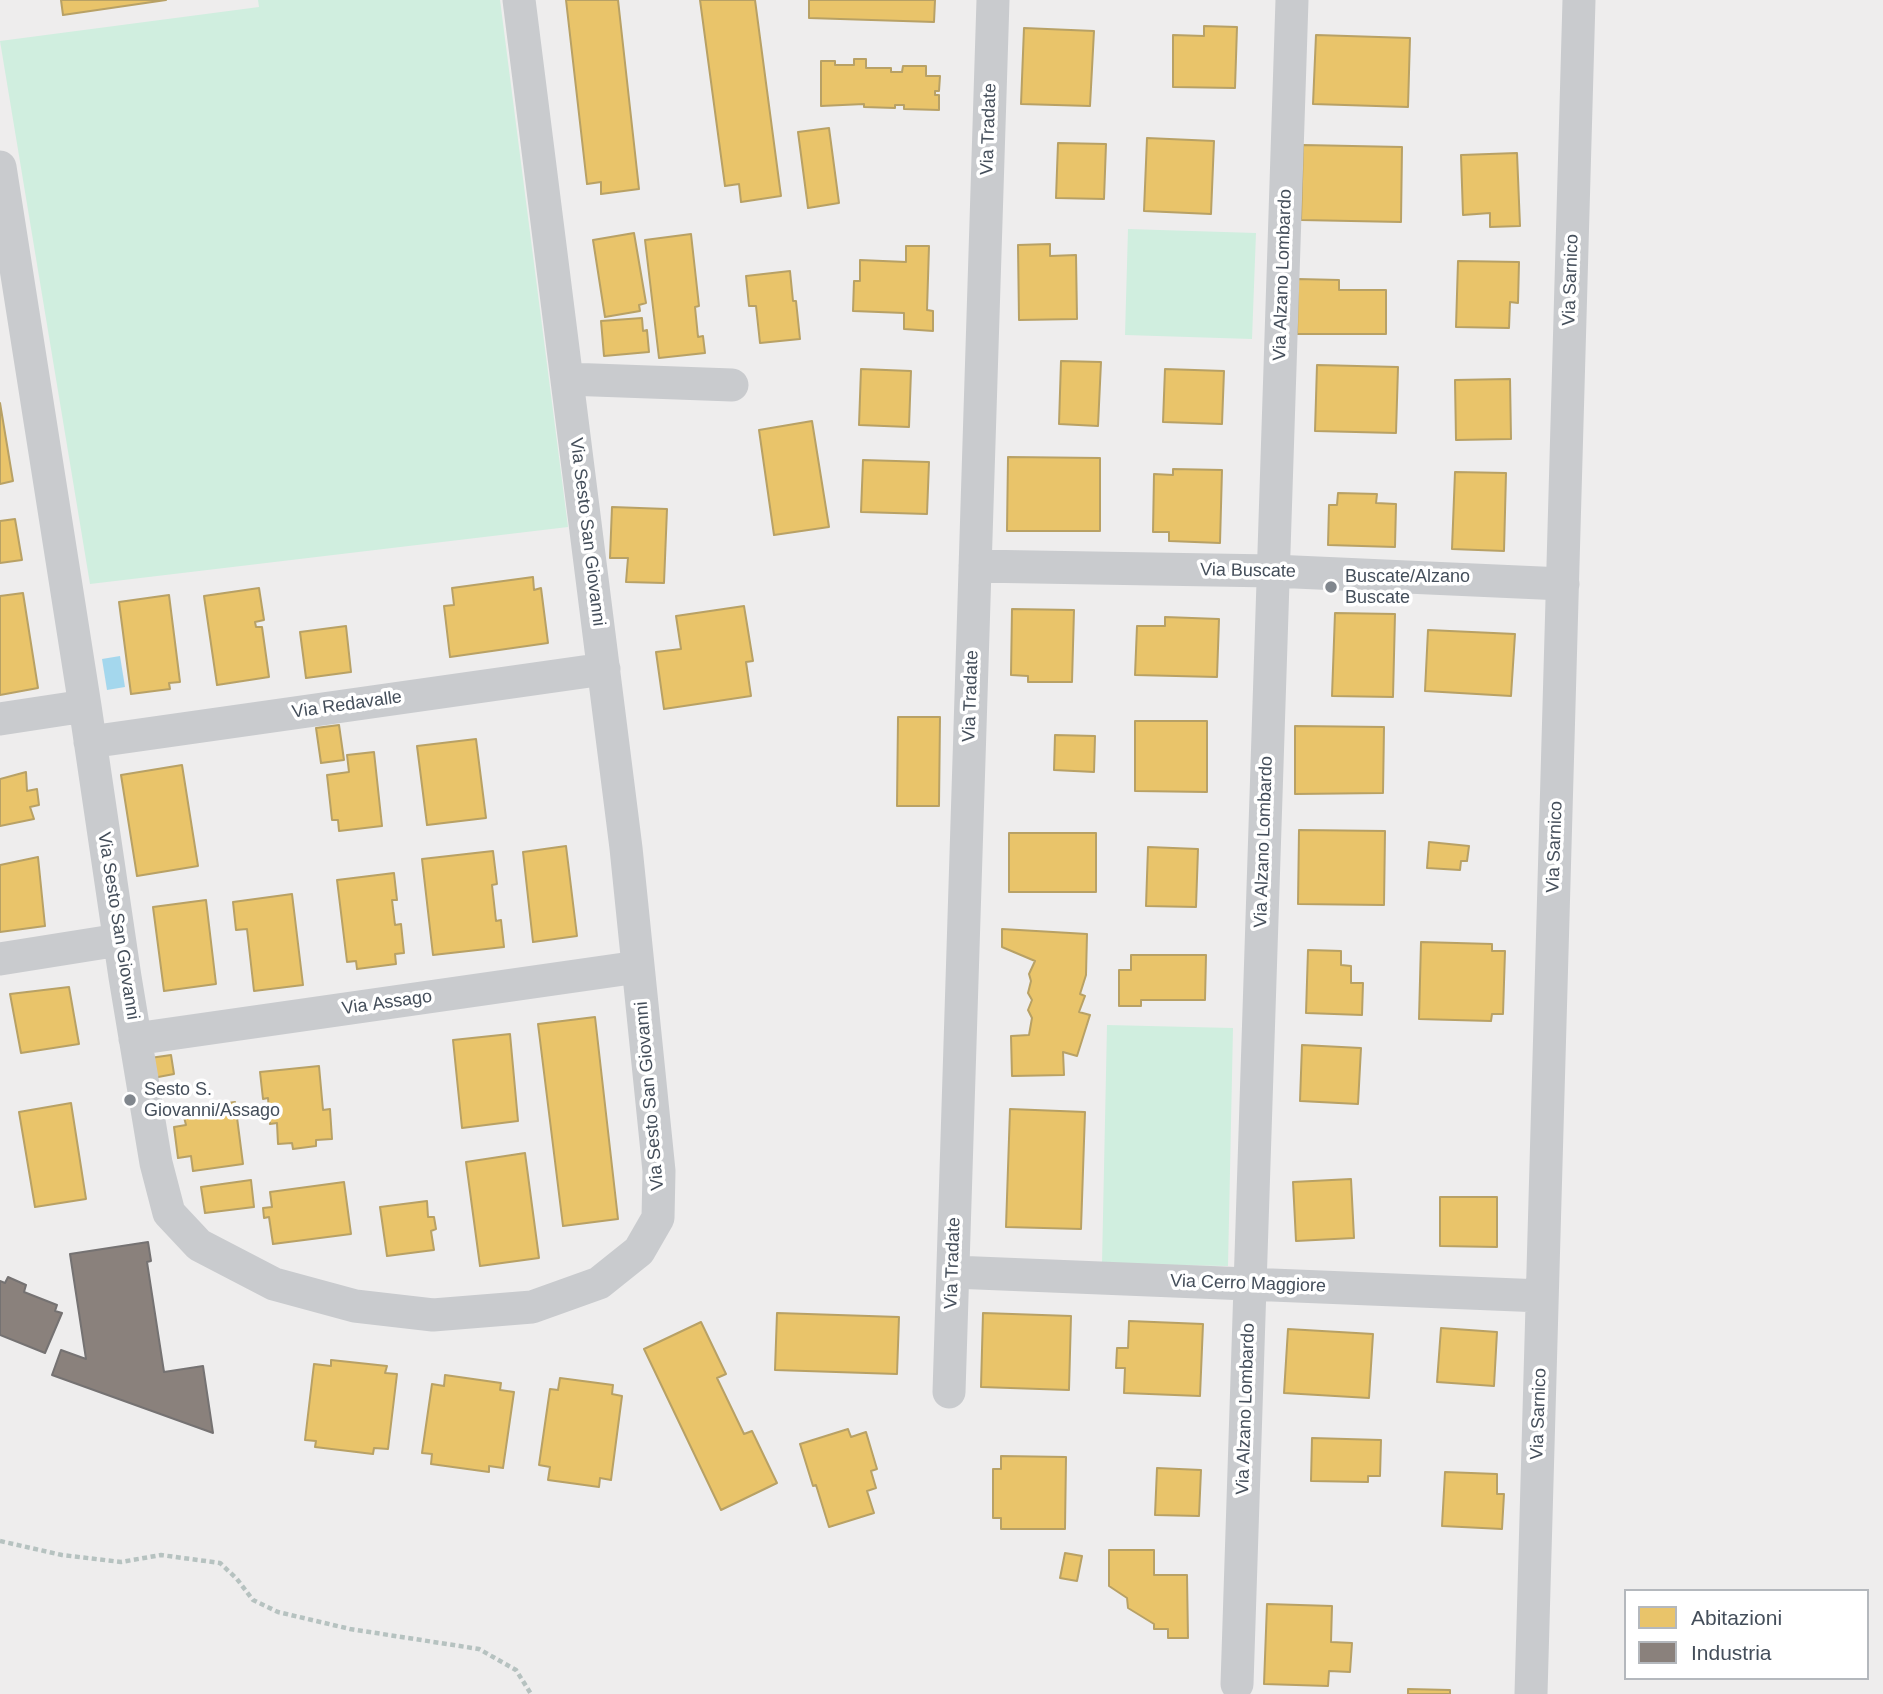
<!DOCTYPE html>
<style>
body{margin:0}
#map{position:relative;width:1883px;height:1694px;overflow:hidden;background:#eeeded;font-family:Arial,sans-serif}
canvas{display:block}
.legend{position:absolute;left:1624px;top:1589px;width:245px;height:91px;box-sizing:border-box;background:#fff;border:2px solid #b4b8bd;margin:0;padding:9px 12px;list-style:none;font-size:21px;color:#444e5a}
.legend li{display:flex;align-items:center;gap:14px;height:35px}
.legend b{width:35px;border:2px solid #b4b8bd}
</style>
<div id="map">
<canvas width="1883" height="1694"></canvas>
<ul class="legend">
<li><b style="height:19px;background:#e9c46a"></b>Abitazioni</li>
<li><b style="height:19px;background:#8a817c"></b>Industria</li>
</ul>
</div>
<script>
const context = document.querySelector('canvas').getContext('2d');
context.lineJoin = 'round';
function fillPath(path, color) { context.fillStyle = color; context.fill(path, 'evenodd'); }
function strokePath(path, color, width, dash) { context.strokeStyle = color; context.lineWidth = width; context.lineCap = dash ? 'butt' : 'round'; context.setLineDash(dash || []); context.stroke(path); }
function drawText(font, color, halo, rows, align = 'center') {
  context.font = font + ' Arial,sans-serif'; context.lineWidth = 7; context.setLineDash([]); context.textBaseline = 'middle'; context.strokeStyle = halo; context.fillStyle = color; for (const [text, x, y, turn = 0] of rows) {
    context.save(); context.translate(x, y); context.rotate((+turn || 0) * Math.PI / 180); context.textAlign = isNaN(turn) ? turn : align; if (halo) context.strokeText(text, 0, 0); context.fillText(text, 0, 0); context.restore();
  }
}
const green = new Path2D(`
 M258,0H500L568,527L90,584L0,41L259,7Z
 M1128,229L1256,233L1252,339L1125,335Z
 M1107,1025L1233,1028L1228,1266L1102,1264Z`);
const water = new Path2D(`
 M120,656L125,687L107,690L102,659Z`);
const homes = new Path2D(`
 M61,0H166L63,15Z
 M566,0H618L639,189L601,194V182L587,184Z
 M700,0H755L781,196L741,202L739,184L725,186Z
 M809,0H935L934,22L809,18Z
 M1204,26L1237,27L1235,88L1173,87V35L1204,36Z
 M1024,28L1094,31L1090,106L1021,104Z
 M1316,35L1410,38L1408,107L1313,104Z
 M854,59H866V68H891V72H902L903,66H926V76H940L939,91H935V95H939V110L904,109V105H895V108L864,107V104L821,106V61H835V65H854Z
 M829,128L839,203L808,208L798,132Z
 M1147,138L1214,141L1211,214L1144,211Z
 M1058,143L1106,144L1104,199L1056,198Z
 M1303,145L1402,147L1401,222L1301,220Z
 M1517,153L1520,226L1490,227V213L1463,215L1461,155Z
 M634,233L646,303L639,305L640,311L605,317L593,240Z
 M691,234L699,306L695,307L698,337L703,336L705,353L659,358L645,240Z
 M1050,244V256L1076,255L1077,319L1019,320L1018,245Z
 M906,246H929L927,310L933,311V331L904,329V313L853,311L854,281H860V260L906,262Z
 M1458,261L1519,262L1518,303L1510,302L1509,328L1456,327Z
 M790,271L793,301H796L800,339L760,343L756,306H749L746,276Z
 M1298,279L1339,280V290H1386V334H1297Z
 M642,318L643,331L647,330L649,352L604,356L601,321Z
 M1061,361L1101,362L1098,426L1059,424Z
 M1317,365L1398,367L1396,433L1315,431Z
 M861,369L911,371L909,427L859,425Z
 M1165,369L1224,371L1222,424L1163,422Z
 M1510,379L1511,439L1456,440L1455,380Z
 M0,403L13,481L0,484Z
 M812,421L829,527L774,535L759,430Z
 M1008,457L1100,458V531H1007Z
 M863,460L929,462L927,514L861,512Z
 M1173,469L1222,470L1220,543L1169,541V532H1153L1154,474L1173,475Z
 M1455,472L1506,473L1504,551L1452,549Z
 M1338,493L1377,494L1376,503L1396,504L1395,547L1328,545L1329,505H1337Z
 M612,507L667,509L664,583L626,582L628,558H610Z
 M15,519L22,560L0,563V521Z
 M533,577L534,590L541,588L548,643L450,657L444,606L454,605L452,588Z
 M259,588L264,620L255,622L256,627H262L269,677L217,685L204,596Z
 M23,593L38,688L0,695V596Z
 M169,595L180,682L169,683L170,689L131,694L119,602Z
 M744,606L753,661L746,662L751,696L664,709L656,652L681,649L676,616Z
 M1012,609L1074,610L1072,682H1028V676L1011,675Z
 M1335,613L1395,614L1393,697L1332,696Z
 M1165,617L1219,619L1217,677L1135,675L1137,626H1165Z
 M346,626L351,672L306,678L300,632Z
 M1428,630L1515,634L1511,696L1425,691Z
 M898,717H940L939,806H897Z
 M1135,721H1207V792L1135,791Z
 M339,725L344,760L321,763L316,728Z
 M1295,726L1384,727L1383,793L1295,794Z
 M1055,735L1095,736L1094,772L1054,770Z
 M476,739L486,818L427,825L417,746Z
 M374,752L382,826L339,831L338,820H332L327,775L349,772L347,755Z
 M182,765L198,866L137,876L121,775Z
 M26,772L27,791L37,789L39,805L30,807L34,819L0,826V779Z
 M1299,830L1385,831L1384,905L1298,904Z
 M1009,833H1096V892H1009Z
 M1429,842L1469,846L1467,861H1461L1460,870L1427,868Z
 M566,846L577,936L533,942L523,852Z
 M1148,847L1198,849L1196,907L1146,906Z
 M493,851L497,884L492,885L496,921L501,920L504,947L433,955L422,859Z
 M38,857L45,926L0,932V865Z
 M394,873L397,900H392L395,925L401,924L404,953L395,954L396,964L357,969L356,961L347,962L337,880Z
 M292,894L303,985L254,991L247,929L236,930L233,902Z
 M206,900L216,984L164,991L153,907Z
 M1002,929L1087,934L1086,975L1080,994L1085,996L1079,1012L1090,1015L1077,1056L1063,1052L1064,1075L1012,1076L1011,1036L1029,1035L1032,1018L1028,1010L1032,1000L1028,993L1031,981L1029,974L1035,961L1002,947Z
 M1421,942L1492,944V951H1505L1503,1014H1492L1491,1021L1419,1019Z
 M1308,950L1341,951V965L1351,966V983H1363L1362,1015L1306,1013Z
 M1131,955H1206L1205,1000H1141V1006H1119V970H1131Z
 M69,987L79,1044L21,1053L10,994Z
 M595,1017L618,1219L563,1226L538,1024Z
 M510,1034L518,1121L462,1128L453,1040Z
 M1302,1045L1361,1048L1358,1104L1300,1101Z
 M171,1055L174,1074L153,1078L150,1058Z
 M319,1066L323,1110L330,1109L332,1139L316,1140V1146L293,1149L292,1143L278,1144L277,1123L270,1124L268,1098L263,1099L260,1072Z
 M235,1102L243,1164L193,1171L191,1156L178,1158L174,1127L186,1125L184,1117L207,1114L206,1106Z
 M71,1103L86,1199L35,1207L19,1112Z
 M1010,1109L1085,1112L1081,1229L1006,1227Z
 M525,1153L539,1258L480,1266L466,1162Z
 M1351,1179L1354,1238L1296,1241L1293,1182Z
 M251,1180L254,1207L205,1213L201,1187Z
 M344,1182L351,1234L273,1244L269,1217L264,1218L263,1208L272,1207L270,1192Z
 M1440,1197H1497V1247L1440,1246Z
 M427,1201L428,1217H434L436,1229L431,1231L434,1250L387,1256L380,1207Z
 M777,1313L899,1317L897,1374L775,1370Z
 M983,1313L1071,1316L1069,1390L981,1387Z
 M1129,1321L1203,1324L1200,1396L1124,1393L1125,1368H1116L1117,1348H1128Z
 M701,1322L726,1374L717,1378L744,1434L752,1431L777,1483L721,1510L644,1349Z
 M1441,1328L1497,1332L1494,1386L1437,1382Z
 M1288,1329L1373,1334L1369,1398L1284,1393Z
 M331,1360L387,1366L385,1373L397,1374L388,1449L374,1448L373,1454L315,1447L316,1441L305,1440L314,1364L331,1366Z
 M445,1375L501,1383L500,1390L514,1392L503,1468L489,1466V1472L431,1464L432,1454L422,1453L432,1384L444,1386Z
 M560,1378L613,1385L612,1394L622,1396L611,1480L600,1478L599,1487L548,1480L550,1467L539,1465L550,1389L558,1390Z
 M848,1429L851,1437L866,1432L877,1469L871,1471L876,1488L867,1491L874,1513L829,1527L816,1485L813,1486L800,1444Z
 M1312,1438L1381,1440L1380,1476H1368V1482L1311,1481Z
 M1001,1456L1066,1457L1065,1529H1001V1518H993V1469H1001Z
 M1157,1468L1201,1470L1199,1516L1155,1515Z
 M1445,1472L1497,1474V1494H1504L1502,1529L1442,1526Z
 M1109,1550H1154V1575H1187L1188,1638H1168V1629H1154V1624L1128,1608L1127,1598L1109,1586Z
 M1065,1553L1082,1556L1077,1581L1060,1578Z
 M1267,1604L1332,1606L1331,1642L1352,1643L1350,1672L1329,1671L1328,1686L1264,1684Z
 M1408,1689L1450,1690V1694H1408Z`);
const industry = new Path2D(`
 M148,1242L151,1261L147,1262L164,1372L203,1366L213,1433L52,1375L61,1350L86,1359L70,1254Z
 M8,1277L26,1285L24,1292L57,1305L55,1311L62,1313L45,1353L0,1335V1281L5,1283Z`);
const path = new Path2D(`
 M0,1541L62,1555L121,1562L161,1555L220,1563L237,1579L253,1600L278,1612L350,1629L479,1649L516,1670L531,1694`);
const minor = new Path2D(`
 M0,167L85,706L125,977L156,1163L169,1213L199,1245L274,1284L355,1306L433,1315L532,1307L599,1283L639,1251L658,1218L659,1171L626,848L519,0
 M567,379L732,385
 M975,566L1273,571L1563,584
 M0,719L85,706
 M90,742L604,669
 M0,959L119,940
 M135,1039L638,967
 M953,1272L1542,1296
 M949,1392L993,0
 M1237,1684L1292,0
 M1531,1694L1579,0`);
const markers = [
 [1331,587,7,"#80868d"],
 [130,1100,7,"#80868d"]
];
const streetNames = [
 ["Via Tradate",989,129,-88],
 ["Via Alzano Lombardo",1283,275,-88],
 ["Via Sarnico",1571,280,-88],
 ["Via Sesto San Giovanni",587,532,83],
 ["Via Buscate",1248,571,1],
 ["Via Tradate",971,696,-88],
 ["Via Redavalle",347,705,-8],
 ["Via Alzano Lombardo",1264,842,-88],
 ["Via Sarnico",1555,847,-88],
 ["Via Sesto San Giovanni",118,926,81],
 ["Via Assago",387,1003,-8],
 ["Via Sesto San Giovanni",650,1096,-95],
 ["Via Tradate",953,1263,-88],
 ["Via Cerro Maggiore",1248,1284,2],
 ["Via Alzano Lombardo",1246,1409,-88],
 ["Via Sarnico",1539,1414,-88]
];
const poiNames = [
 ["Buscate/Alzano",1345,577],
 ["Buscate",1345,598],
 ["Sesto S.",144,1090],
 ["Giovanni/Assago",144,1111]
];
fillPath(green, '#d0eedf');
fillPath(water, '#a4d7ed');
fillPath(homes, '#e9c46a');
strokePath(homes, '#b8a165', 2);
fillPath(industry, '#8a817c');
strokePath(industry, '#757272', 2);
strokePath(path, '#b6c2c0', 4.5, [5, 3.5]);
strokePath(minor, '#c9cbce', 33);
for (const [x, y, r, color] of markers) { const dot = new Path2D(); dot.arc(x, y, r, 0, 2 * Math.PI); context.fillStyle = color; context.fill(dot); strokePath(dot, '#fff', 2.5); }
drawText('18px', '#444e5a', '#fff', streetNames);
drawText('18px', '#444e5a', '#fff', poiNames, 'left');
</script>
